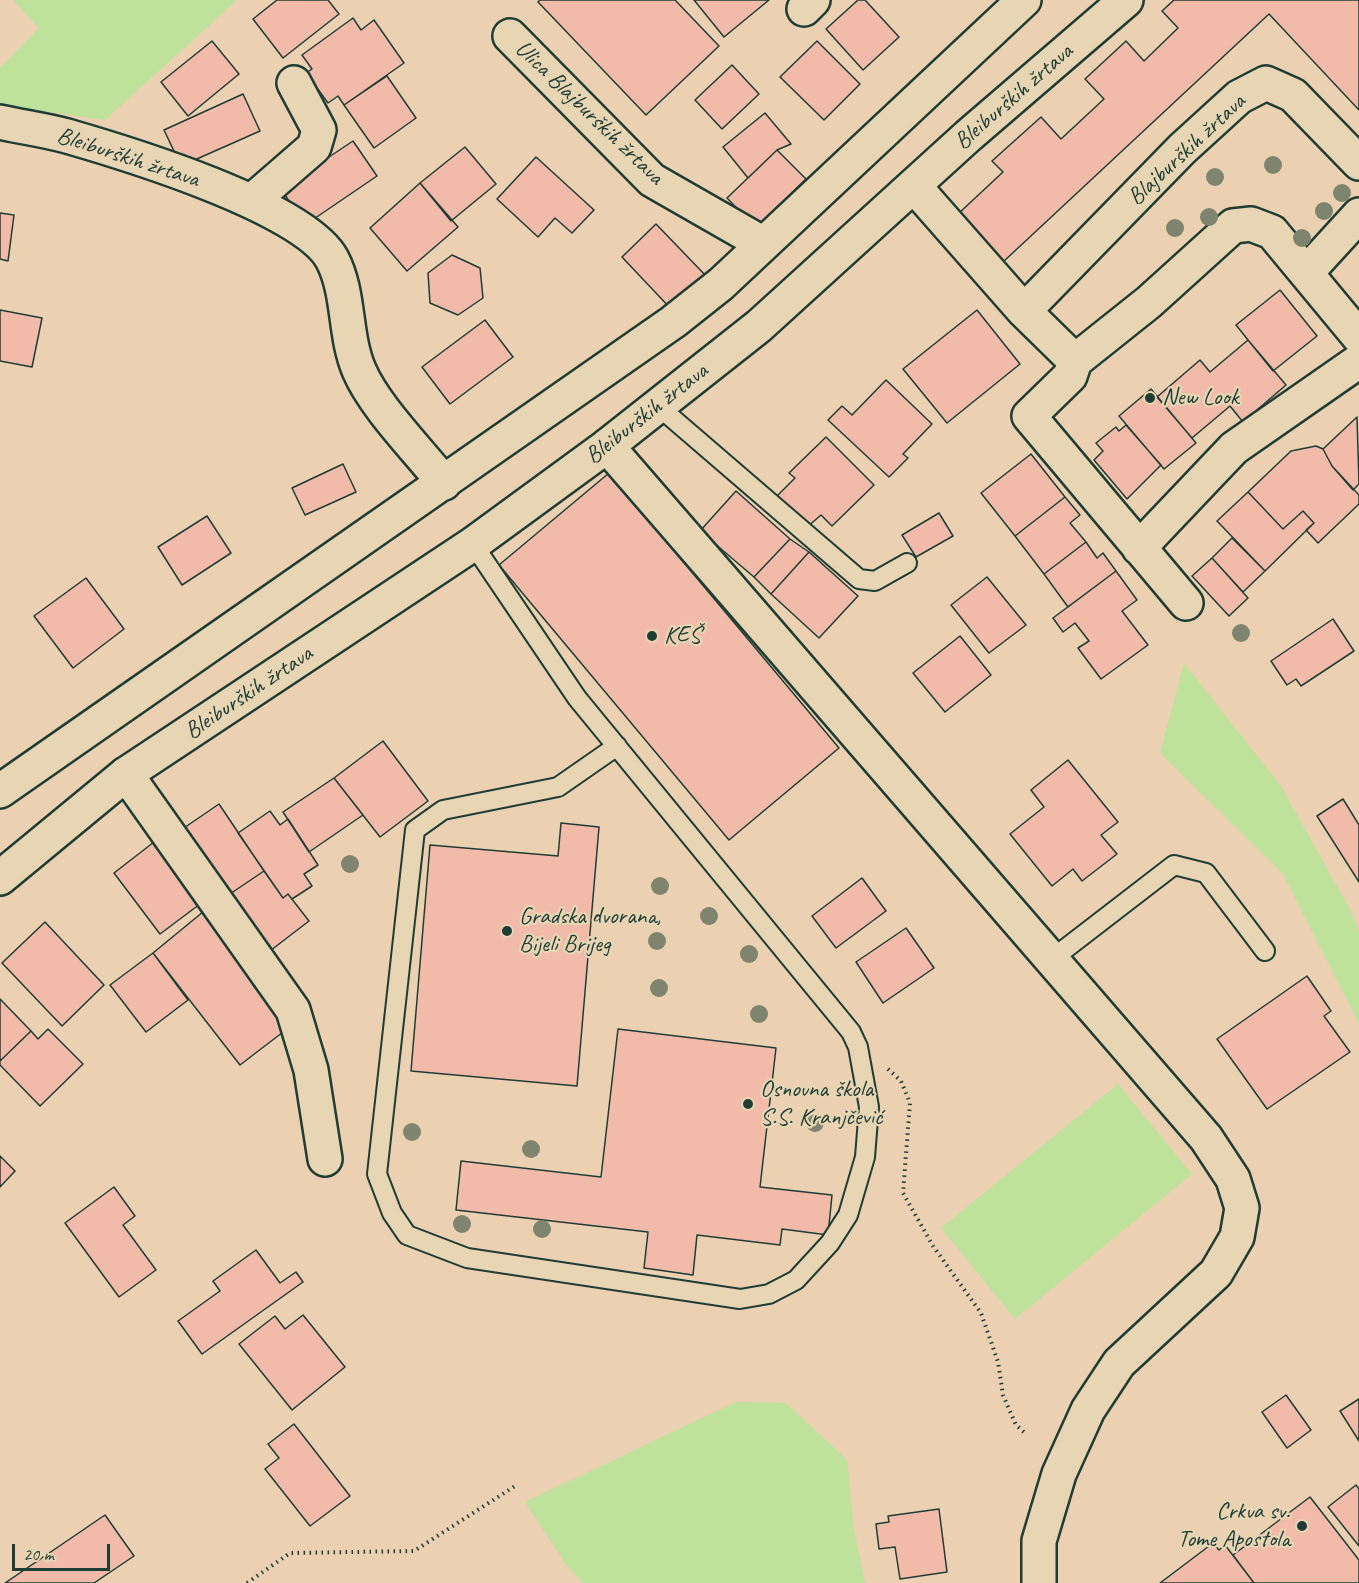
<!DOCTYPE html>
<meta charset="utf-8">
<style>
body{margin:0}
#map{position:relative;width:1359px;height:1583px;overflow:hidden;background:#ebd0b1;font-family:Caveat,sans-serif}
canvas{display:block}
.scale{position:absolute;left:12px;top:1544px;width:98px;height:27px;box-sizing:border-box;border:3px solid #1f3d34;border-top:0;padding-left:8px;font-size:18px;line-height:21px;white-space:nowrap;color:#1f3d34;-webkit-text-stroke:4px #e8d5b3;paint-order:stroke}
</style>
<div id="map">
<canvas width="1359" height="1583"></canvas>
<div class="scale">20 m</div>
</div>
<script>
const context = document.querySelector('canvas').getContext('2d');
context.lineJoin = 'round';
function fillPath(path, color) { context.fillStyle = color; context.fill(path, 'evenodd'); }
function strokePath(path, color, width, dash) { context.strokeStyle = color; context.lineWidth = width; context.lineCap = dash ? 'butt' : 'round'; context.setLineDash(dash || []); context.stroke(path); }
function drawText(font, color, halo, rows, align = 'center') {
  context.font = font + ' Caveat,sans-serif'; context.lineWidth = 4.5; context.setLineDash([]); context.textBaseline = 'middle'; context.strokeStyle = halo; context.fillStyle = color; for (const [text, x, y, turn = 0] of rows) {
    context.save(); context.translate(x, y); context.rotate((+turn || 0) * Math.PI / 180); context.textAlign = isNaN(turn) ? turn : align; if (halo) context.strokeText(text, 0, 0); context.fillText(text, 0, 0); context.restore();
  }
}
const green = new Path2D(`
 M13,0H237L105,120L0,105V68L39,28Z
 M1184,663L1281,786L1348,906L1359,930V1024L1283,874L1160,753Z
 M1118,1084L1192,1174L1015,1319L941,1228Z
 M736,1402L786,1403L847,1460L854,1530L865,1583H583L566,1565L525,1502Z`);
const building = new Path2D(`
 M277,0H328L339,14L283,58L253,19Z
 M540,0H675L719,46L646,115L538,2Z
 M694,0H769L724,37Z
 M858,0H865L899,37L863,70L826,29Z
 M1174,0H1359V110L1269,14L1003,262L958,214L1003,172L992,161L1041,117L1061,139L1104,99L1085,79L1126,41L1144,61L1178,28L1162,11Z
 M353,18L361,30L374,20L404,63L344,105L338,96L328,103L306,73L312,69L302,55Z
 M212,41L239,74L188,116L161,82Z
 M817,41L860,84L824,120L780,77Z
 M732,65L759,94L722,129L695,100Z
 M387,76L416,118L374,148L344,105Z
 M243,94L260,131L181,166L164,130Z
 M765,113L791,144L777,150L748,178L723,147Z
 M353,141L377,176L305,225L281,189Z
 M465,147L496,184L451,221L420,183Z
 M777,150L806,179L756,228L727,198Z
 M536,157L594,210L572,233L555,218L538,237L497,199Z
 M420,183L458,227L407,271L370,228Z
 M0,213L14,215L8,261L0,259Z
 M656,224L707,277L672,310L622,257Z
 M452,255L480,268L483,298L458,315L430,303L428,273Z
 M1280,290L1317,336L1273,371L1236,325Z
 M0,310L42,318L32,367L0,361Z
 M977,310L1020,364L947,423L903,369Z
 M485,320L513,357L450,404L422,367Z
 M1248,340L1286,385L1243,422L1230,406L1192,438L1157,397L1200,360L1210,372Z
 M886,380L932,424L903,454L908,458L889,477L828,420L842,406L852,415Z
 M1151,389L1196,443L1164,469L1119,416Z
 M1357,417L1359,484L1353,490L1332,466L1323,449Z
 M1126,425L1161,465L1127,499L1094,460L1103,451L1096,443L1116,427L1119,431Z
 M826,437L874,485L832,526L821,515L806,528L776,497L795,478L789,473Z
 M1316,446L1323,449L1332,466L1359,495V504L1318,543L1306,530L1314,523L1303,511L1283,529L1248,492L1291,451Z
 M1031,454L1065,497L1015,536L981,493Z
 M343,464L356,492L305,515L292,488Z
 M609,473L839,748L729,840L499,565Z
 M736,491L790,539L754,577L700,531Z
 M1248,492L1283,529L1303,511L1314,523L1265,571L1217,521Z
 M1065,497L1080,515L1070,523L1086,542L1044,574L1015,536Z
 M939,513L953,536L916,557L902,535Z
 M207,516L231,553L182,585L158,547Z
 M1232,538L1265,571L1243,592L1212,558Z
 M790,539L809,552L771,594L754,577Z
 M1086,542L1097,558L1103,553L1116,571L1068,607L1044,574Z
 M809,552L858,596L819,638L771,594Z
 M1212,558L1248,598L1229,616L1192,576Z
 M1116,571L1137,600L1122,611L1148,645L1101,679L1078,648L1089,641L1075,623L1063,632L1053,618Z
 M987,577L1026,625L989,653L951,605Z
 M86,578L124,629L73,668L34,616Z
 M1333,619L1354,651L1301,686L1296,679L1287,685L1271,661Z
 M960,636L991,675L945,712L913,673Z
 M383,741L428,801L380,837L334,778Z
 M1068,760L1118,822L1101,835L1117,854L1082,881L1073,869L1052,886L1010,834L1044,807L1031,790Z
 M334,778L363,815L309,852L283,812Z
 M1343,799L1359,825V882L1317,816Z
 M219,804L264,871L221,900L181,830Z
 M270,811L280,825L288,819L318,865L304,874L312,886L292,899L288,894L283,898L238,833Z
 M561,823L599,827L577,1086L411,1071L430,845L558,856Z
 M154,842L200,904L160,934L114,873Z
 M264,871L283,898L288,894L309,921L266,954L221,900Z
 M862,878L886,911L836,948L812,916Z
 M209,907L263,977L253,985L287,1029L240,1065L153,953Z
 M45,922L104,985L62,1026L2,963Z
 M906,928L934,968L883,1003L856,962Z
 M153,953L188,1000L146,1032L110,985Z
 M1307,976L1331,1011L1324,1016L1350,1052L1267,1109L1217,1039Z
 M0,999L31,1031L0,1061Z
 M48,1029L83,1064L40,1106L0,1065V1061L31,1031L38,1039Z
 M618,1029L776,1048L760,1187L832,1195L828,1235L782,1229L780,1245L697,1235L693,1275L644,1268L648,1232L456,1210L461,1161L601,1177Z
 M0,1156L15,1171L0,1187Z
 M114,1187L135,1216L123,1225L156,1270L119,1297L65,1223Z
 M256,1250L280,1283L296,1272L303,1282L202,1354L178,1321L220,1291L213,1281Z
 M303,1315L345,1367L292,1410L239,1344L275,1316L285,1329Z
 M1286,1395L1311,1430L1287,1448L1262,1412Z
 M1359,1399V1441L1340,1411Z
 M294,1424L350,1496L310,1526L265,1469L279,1458L268,1444Z
 M1356,1485L1359,1489V1546L1328,1507Z
 M1310,1497L1359,1560V1583H1254L1233,1555Z
 M939,1509L947,1572L900,1579L895,1547L879,1549L876,1524L889,1522L888,1516Z
 M105,1515L134,1556L94,1583H5Z
 M1213,1543L1219,1550L1225,1545L1254,1583H1160Z`);
const path = new Path2D(`
 M888,1069L901,1081L910,1103L903,1193L933,1246L981,1313L998,1362L1003,1395L1016,1425L1027,1435
 M247,1583L290,1553L414,1551L515,1486`);
const service = new Path2D(`
 M658,406L859,579L875,581L907,563
 M473,544L577,698L851,1032L858,1047L869,1107L865,1157L848,1215L830,1243L796,1280L769,1294L740,1299L467,1258L407,1235L392,1213L377,1174L415,830L443,810L558,787L617,746
 M1052,959L1174,865L1206,873L1265,951`);
const minor = new Path2D(`
 M804,9L813,0
 M510,36L652,180L762,243
 M0,122C22,127 45,130 67,136C126,153 304,207 332,259C350,293 344,335 359,370C374,406 418,450 444,483
 M914,186L1024,311L1075,361L1149,302L1233,226L1251,224L1272,232L1359,337
 M253,200L314,147L319,130L294,83
 M1307,272L1359,215
 M1024,311L1182,149L1239,97L1266,83L1293,95L1359,163
 M1075,361L1070,376L1029,416L1186,603
 M607,446L1206,1138L1233,1179L1242,1208L1237,1237L1216,1273L1119,1363L1088,1410L1059,1474L1039,1541V1583
 M1139,548L1234,448L1359,361
 M126,774L293,1010L311,1070L325,1159`);
const tertiary = new Path2D(`
 M0,791L673,322L721,284L1024,0
 M0,878L126,774L473,544L607,446L759,326L968,136L1126,0`);
const trees = [
 [1273,165],
 [1215,177],
 [1342,193],
 [1324,211],
 [1209,217],
 [1175,228],
 [1302,238],
 [1241,633],
 [350,864],
 [660,886],
 [709,916],
 [657,941],
 [749,954],
 [659,988],
 [759,1014],
 [815,1123],
 [412,1132],
 [531,1149],
 [462,1224],
 [542,1229]
];
const markers = [
 [1150,398,6,"#1f3d34"],
 [652,636,6,"#1f3d34"],
 [507,931,6,"#1f3d34"],
 [748,1104,6,"#1f3d34"],
 [1302,1526,6,"#1f3d34"]
];
const streetNames = [
 ["Bleiburških žrtava",1014,97,-41],
 ["Ulica Blajburških žrtava",589,113,44],
 ["Blajburških žrtava",1187,150,-43],
 ["Bleiburških žrtava",128,158,18],
 ["Bleiburških žrtava",647,414,-38],
 ["Bleiburških žrtava",249,693,-34]
];
const poiNames = [
 ["New Look",1162,398],
 ["KEŠ",664,636],
 ["Gradska dvorana,",519,917],
 ["Bijeli Brijeg",519,945],
 ["Osnovna škola",760,1090],
 ["S.S. Kranjčević",760,1118],
 ["Crkva sv.",1290,1512,"right"],
 ["Tome Apostola",1290,1540,"right"]
];
fillPath(green, '#bee29c');
fillPath(building, '#f2baa9');
strokePath(building, '#1f3d34', 1.5);
strokePath(service, '#1f3d34', 22);
strokePath(minor, '#1f3d34', 38);
strokePath(tertiary, '#1f3d34', 38);
strokePath(path, '#1f3d34', 4, [1.5, 4.5]);
strokePath(service, '#e8d5b3', 18);
strokePath(minor, '#e8d5b3', 33);
strokePath(tertiary, '#e8d5b3', 33);
context.fillStyle = '#7f846f';
for (const [x, y] of trees) { context.beginPath(); context.arc(x, y, 9, 0, 2 * Math.PI); context.fill(); }
for (const [x, y, r, color] of markers) { const dot = new Path2D(); dot.arc(x, y, r, 0, 2 * Math.PI); context.fillStyle = color; context.fill(dot); strokePath(dot, '#e8d5b3', 2); }
drawText('24px', '#1f3d34', '#e8d5b3', streetNames);
drawText('24px', '#1f3d34', '#e8d5b3', poiNames, 'left');
</script>
